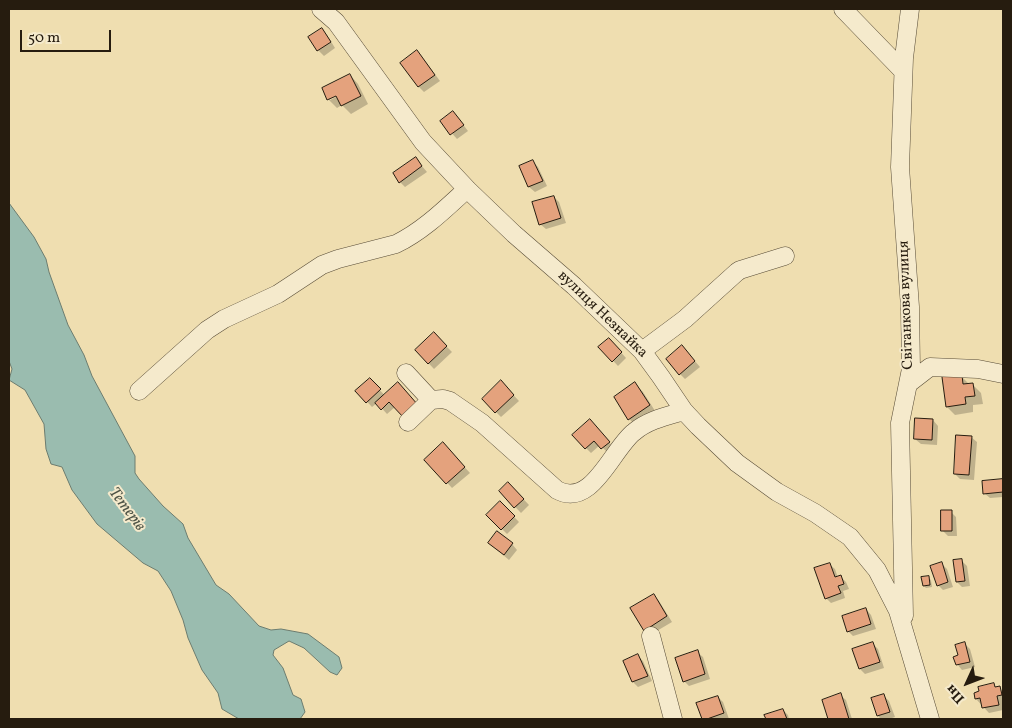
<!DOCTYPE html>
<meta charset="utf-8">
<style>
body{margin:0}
#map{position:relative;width:1012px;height:728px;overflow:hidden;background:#efdeb0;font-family:Vollkorn,serif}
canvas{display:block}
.frame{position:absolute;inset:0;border:10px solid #261c0f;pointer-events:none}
.north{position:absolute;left:942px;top:658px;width:50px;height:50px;-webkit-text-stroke:4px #f5eacc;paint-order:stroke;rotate:227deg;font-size:14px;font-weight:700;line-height:20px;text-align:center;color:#261c0f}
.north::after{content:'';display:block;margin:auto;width:18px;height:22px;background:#261c0f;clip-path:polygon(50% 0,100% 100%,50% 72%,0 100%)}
.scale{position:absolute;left:20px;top:30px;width:91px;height:22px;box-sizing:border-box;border:2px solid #261c0f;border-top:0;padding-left:6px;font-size:15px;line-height:18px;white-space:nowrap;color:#261c0f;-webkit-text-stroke:4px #f5eacc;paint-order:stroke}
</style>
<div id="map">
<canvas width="1012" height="728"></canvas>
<div class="frame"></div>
<div class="north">Пн</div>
<div class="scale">50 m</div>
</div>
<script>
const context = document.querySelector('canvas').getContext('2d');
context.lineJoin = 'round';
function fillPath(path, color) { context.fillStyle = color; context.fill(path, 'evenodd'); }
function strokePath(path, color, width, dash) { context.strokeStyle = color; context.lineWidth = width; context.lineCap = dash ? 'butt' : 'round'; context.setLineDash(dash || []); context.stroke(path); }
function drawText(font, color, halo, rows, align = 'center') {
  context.font = font + ' Vollkorn,serif'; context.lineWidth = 4; context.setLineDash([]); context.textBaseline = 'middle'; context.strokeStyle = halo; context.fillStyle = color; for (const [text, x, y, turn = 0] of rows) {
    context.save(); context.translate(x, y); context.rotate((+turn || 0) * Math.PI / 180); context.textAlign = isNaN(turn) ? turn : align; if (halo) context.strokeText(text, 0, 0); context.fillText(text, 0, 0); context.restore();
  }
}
const water = new Path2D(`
 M9,203L34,237L46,259L49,272L68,325L84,355L92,376L135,456V473L139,479L163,506L183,524L188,538L216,585L229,594L259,626L271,630L281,629L308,634L339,657L342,668L337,675L330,672L304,648L289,641L274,650L273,655L283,668L293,695L301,699L305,712L300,719H239L222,709L218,693L202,670L188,638L183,620L171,591L158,571L143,563L97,524L72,490L62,467L51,464L46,449L44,424L25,390L9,380L12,369L9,361Z`);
const shadow = new Path2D(`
 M322,30L327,35L335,48L324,56L318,50L310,38Z
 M417,52L422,57L440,81L424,92L419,87L402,63Z
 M350,75L358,84L368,104L351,114L342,105L337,108L328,99L323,89ZM341,92L342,94L330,100V97Z
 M458,118L468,131L457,139L441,121Z
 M416,159L427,172L405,187L400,182Z
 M533,162L538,167L547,186L535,192L529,187L520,167Z
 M554,197L559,202L566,223L546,229L540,224Z
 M434,334L452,352L434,369L416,350Z
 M609,339L626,358L618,366L600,347Z
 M687,352L700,367L685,379L680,374Z
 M961,376L970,385H973L981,393L983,404L973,405V412L955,415L947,407Z
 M370,379L395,407L387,414L377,403L372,407L357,391Z
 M501,382L519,401L501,417L483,399Z
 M635,384L643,392L657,414L638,427L629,419Z
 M933,420L938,426L937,445L921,444L915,439Z
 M595,426L614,448L608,453L600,445L591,453L586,448Z
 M971,437L977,442L974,480L960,479L955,474Z
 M448,449L470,473L452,488L426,460Z
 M1003,481V497L990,498L984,493L983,482Z
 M514,489L529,505L521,513L500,491Z
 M500,502L519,522L507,534L488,515Z
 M951,512L956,517L957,536H948L942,530Z
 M489,543L512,544L517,550L509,560Z
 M962,561L967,566L970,586L962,587L957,582Z
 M941,563L947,569L953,587L943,590L938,585Z
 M829,564L835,569L838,578L841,577L846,582L849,589L843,591L845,598L831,603L826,598Z
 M928,578L931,580L932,587L926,588L924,586Z
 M654,596L659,601L672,622L650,635L645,630Z
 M866,609L871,615L876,629L853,636L848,631Z
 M873,644L878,649L884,668L865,674L860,669Z
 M965,644L970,649L975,667L962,670L957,664Z
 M697,652L703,657L710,679L689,686L684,681Z
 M638,656L643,661L652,681L638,687L633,682Z
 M993,685L997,688H999L1003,692V701H1002L1003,710L989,713L976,699Z
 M840,695L846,700L852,719H830L823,700Z
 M884,696L889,701L895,717L889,719H881L878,716Z
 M718,697L723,702L729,719H703L698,704Z
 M783,710L788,715L789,719H767L766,716Z`);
const building = new Path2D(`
 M322,28L331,42L317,51L308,37Z
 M417,50L435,75L418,87L400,63Z
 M350,74L361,96L341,106L336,96L327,100L322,88Z
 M453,111L464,125L450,135L440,121Z
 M416,157L422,166L399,183L393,173Z
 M533,160L543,181L528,187L519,166Z
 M554,196L561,218L539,225L532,202Z
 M434,332L447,346L428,364L415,350Z
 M609,338L622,352L612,362L598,347Z
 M682,345L695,361L679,375L666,359Z
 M962,375L963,384L973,383L975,396L965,397L966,404L946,407L942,377Z
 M370,378L381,389L366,403L355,391Z
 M501,380L514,395L495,413L482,399Z
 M398,382L418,405L404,418L389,402L381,410L375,403Z
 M635,382L650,405L628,420L614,397Z
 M915,418L933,419L932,440L914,439Z
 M590,419L610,442L601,449L594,441L585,449L572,435Z
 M956,435L972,436L969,475L954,474Z
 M443,442L465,467L446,484L424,460Z
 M1003,479V492L983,494L982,481Z
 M508,482L524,499L514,508L499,491Z
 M500,501L515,516L501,530L486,515Z
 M941,510H952V531H941Z
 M497,531L513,543L504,555L488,543Z
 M962,559L965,581L956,582L953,560Z
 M942,562L948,582L937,586L930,566Z
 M830,563L835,577L841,575L844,584L838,586L841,593L825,599L814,568Z
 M929,576L930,585L923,586L921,577Z
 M654,594L667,616L644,631L630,608Z
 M866,608L871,624L847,632L842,616Z
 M873,642L880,662L859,669L852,649Z
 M965,642L970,662L956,665L953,657L958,655L955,645Z
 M698,650L705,674L683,682L675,658Z
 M638,654L648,676L632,682L623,661Z
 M994,683L995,687L1000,686L1002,695L997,696L999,705L982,708L980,698L975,699L974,693L979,691L978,687Z
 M841,693L849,719H828L822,700Z
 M884,694L890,712L877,716L871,698Z
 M718,696L724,713L707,719H702L696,703Z
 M783,709L787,719H766L764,715Z`);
const minor = new Path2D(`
 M321,9L336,22L423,142L467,189L514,234L574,286L642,351L661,377L684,411L698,426L737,463L777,492L815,513L850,537L877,570L898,611L930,719
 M843,9L903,71
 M642,351L685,319L737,272L740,270L785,256
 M406,373L431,400
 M908,384L930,367L978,369L1003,374
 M139,391L207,330L224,319L278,294L322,265L338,259L396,244C423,231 445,209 467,189
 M408,422L431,400L443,399L450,401L482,423L557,490C592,509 612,449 634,432C648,420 667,416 684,411
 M904,616L900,423L911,369L910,307L900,167L904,58L910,9
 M651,636L673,719`);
const streetNames = [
 ["Світанкова вулиця",907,305,-92],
 ["вулиця Незнайка",602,315,44]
];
const waterNames = [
 ["Тетерів",126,510,53]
];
fillPath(water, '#9abcaf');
strokePath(water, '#6c7c6f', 1);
fillPath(shadow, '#0003');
fillPath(building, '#e4a27d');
strokePath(building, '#261c0f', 1);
strokePath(minor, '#584c37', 19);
strokePath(minor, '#f5eacc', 18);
drawText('15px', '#261c0f', '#f5eacc', streetNames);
drawText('italic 16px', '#4f5447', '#f5eacc', waterNames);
</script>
